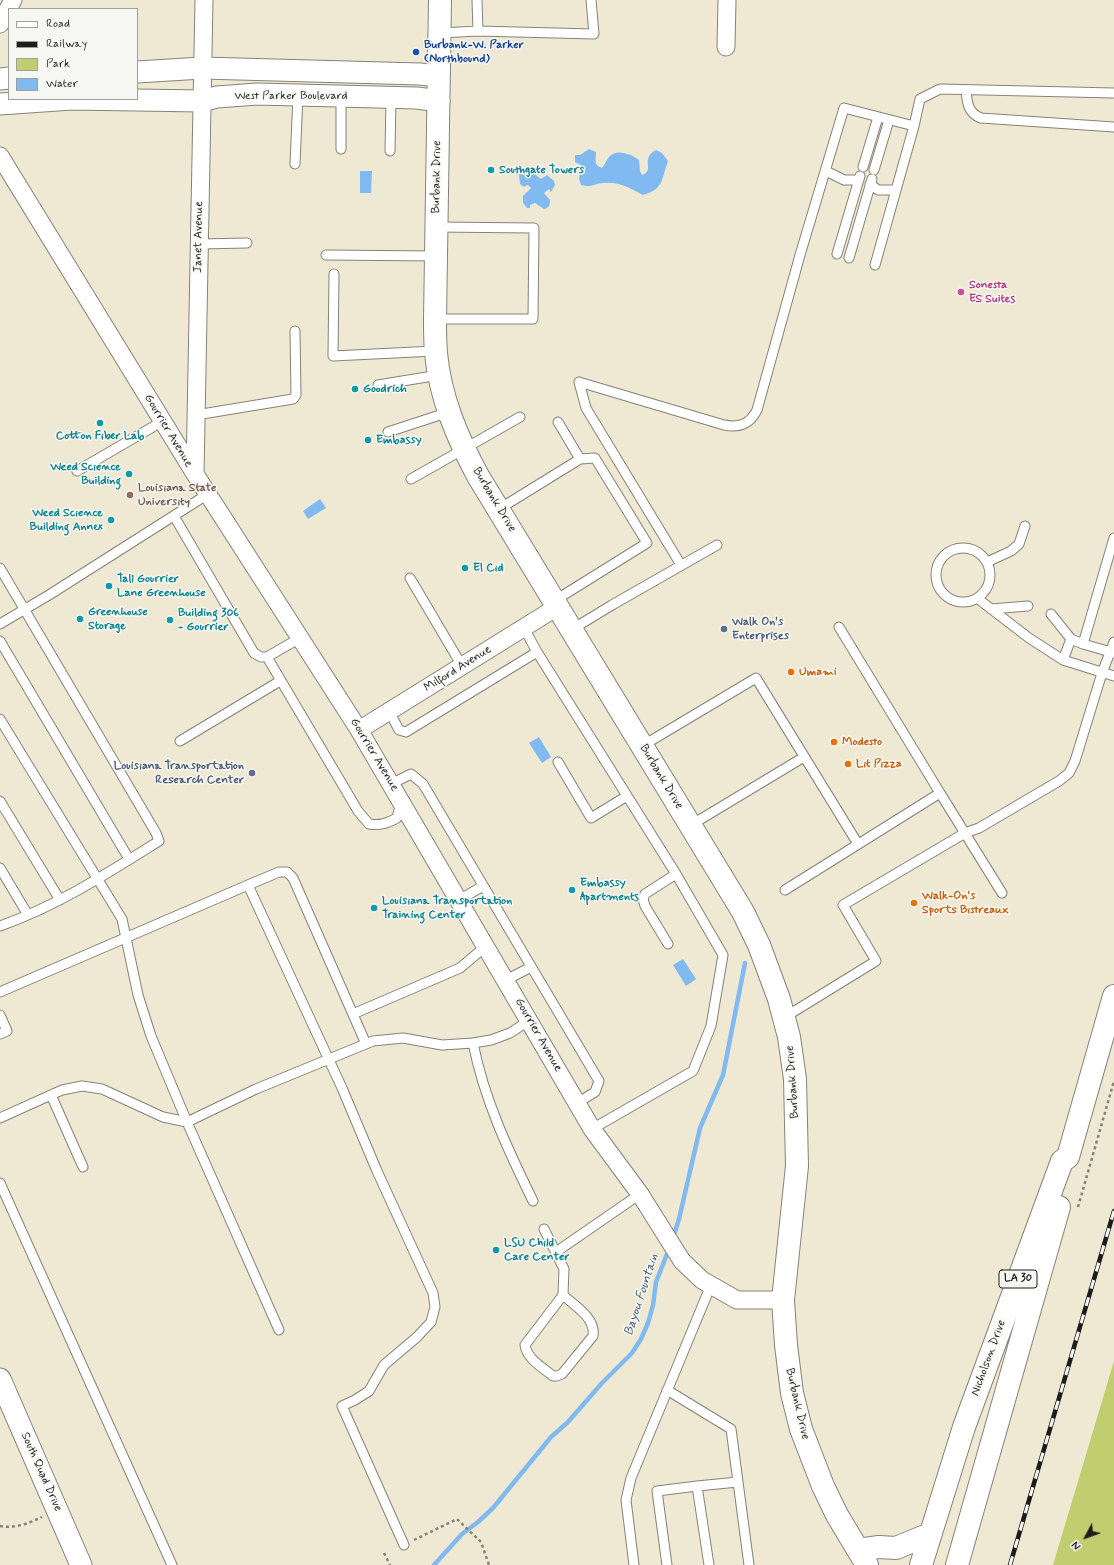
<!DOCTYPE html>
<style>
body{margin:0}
#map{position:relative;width:1114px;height:1565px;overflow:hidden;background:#efe9d4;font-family:Mynerve,sans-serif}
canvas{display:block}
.legend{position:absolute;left:8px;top:8px;width:130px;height:92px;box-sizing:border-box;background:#f6f6f2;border:1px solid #9f9f9c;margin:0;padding:5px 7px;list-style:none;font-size:12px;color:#1c1c1c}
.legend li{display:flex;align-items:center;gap:8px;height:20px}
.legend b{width:20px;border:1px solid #9f9f9c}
.north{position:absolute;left:1066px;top:1517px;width:40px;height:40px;-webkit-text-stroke:3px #f6f6f2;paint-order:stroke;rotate:229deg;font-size:11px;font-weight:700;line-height:16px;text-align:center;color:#1c1c1c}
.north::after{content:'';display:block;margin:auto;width:14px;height:18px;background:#1c1c1c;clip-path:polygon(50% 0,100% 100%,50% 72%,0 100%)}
</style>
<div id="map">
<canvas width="1114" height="1565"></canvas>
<ul class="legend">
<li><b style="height:5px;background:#fff"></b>Road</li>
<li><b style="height:5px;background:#1c1c1c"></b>Railway</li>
<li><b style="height:11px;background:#c0ce70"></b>Park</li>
<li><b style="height:11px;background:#80baf1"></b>Water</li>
</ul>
<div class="north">N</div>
</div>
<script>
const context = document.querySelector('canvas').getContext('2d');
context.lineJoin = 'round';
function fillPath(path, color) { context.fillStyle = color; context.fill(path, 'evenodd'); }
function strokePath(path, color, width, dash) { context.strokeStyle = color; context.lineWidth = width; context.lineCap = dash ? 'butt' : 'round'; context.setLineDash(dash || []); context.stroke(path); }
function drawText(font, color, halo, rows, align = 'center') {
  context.font = font + ' Mynerve,sans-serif'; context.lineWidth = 3; context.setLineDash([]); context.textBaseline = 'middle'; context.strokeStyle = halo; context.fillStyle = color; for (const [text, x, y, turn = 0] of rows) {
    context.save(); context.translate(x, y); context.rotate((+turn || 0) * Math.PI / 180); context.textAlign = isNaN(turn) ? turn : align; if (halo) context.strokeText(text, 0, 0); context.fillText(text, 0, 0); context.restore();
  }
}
const green = new Path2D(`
 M1114,1361V1565H1053Z`);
const water = new Path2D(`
 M589,149L596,152C596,160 593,165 602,168C605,165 606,160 609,157C617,148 631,154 639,160L640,171L642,175C656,170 639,159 656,150L662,153L668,161C661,180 664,189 643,195C630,188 618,181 603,183C593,184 592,188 581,185L579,179L581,165L575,162V155H580Z
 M360,171H372L371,193H360Z
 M532,172L541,179L547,175L554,181L555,185L551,192L549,189L544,193L550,200C550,205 549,208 544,209L535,203L530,205V208H527L523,203V196L531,188L529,186L527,185L524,187L520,184L519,175L521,173L528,174Z
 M320,499L326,508L308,519L303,511Z
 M539,737L551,757L542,763L529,743Z
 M683,959L696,979L686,986L673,965Z`);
const stream = new Path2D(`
 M673,1238L679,1219L700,1128L723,1075L745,963
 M434,1565L462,1534L478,1522L493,1508L551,1437L568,1422L602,1383L632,1353L641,1339L648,1323L653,1305L656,1282L669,1249`);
const path = new Path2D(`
 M1078,1207L1114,1081
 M0,1526C14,1529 30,1523 42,1517
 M414,1540L457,1519L481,1542L489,1565
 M384,1553L390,1565`);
const service = new Path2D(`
 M477,0L478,31
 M440,33L478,31L594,34L591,0
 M966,90C967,103 968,113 981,118L1114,127
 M341,149V96
 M390,151L391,98
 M295,164L298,95
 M863,167L878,117
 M874,170L889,120
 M826,171L844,180H859
 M870,184L878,190H896
 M199,244L247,243
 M837,254L860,176
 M326,255L436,256
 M849,258L872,179
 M875,265L914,126
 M334,274L333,356L435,351
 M435,319H533L534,228L436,227
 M579,382L724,425C740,428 750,424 757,410L800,255L844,108L914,126L920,99L940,89L1114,93
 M579,382L586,408L681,565
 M378,385L439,375
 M196,415L293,399L296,395L295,331
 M388,432L449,412
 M77,471L163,421
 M411,479L520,417
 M499,509L580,459L558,422
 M174,516L254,653L261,657H267L300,638
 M936 575a27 27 0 1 1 54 0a27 27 0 1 1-54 0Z
 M987,562L1011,551L1019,544L1025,526
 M0,568L156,833L159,841C108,873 57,906 0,926
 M410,578L462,666
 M977,598L1029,638L1063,660L1114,676
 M554,601L647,543L595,458L580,459
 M991,609L1028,606
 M1051,614L1071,639L1083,644L1114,653
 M0,624L49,595L208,494
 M839,627L940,793
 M524,628L537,652
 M571,630L612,605L717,545
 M0,641L129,859
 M1083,644L1114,538
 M267,657L358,811L369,824C380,826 388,823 397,818L401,803
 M1063,660L1071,639
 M389,711L399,730L406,732L537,652L676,874L723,955L711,1026L693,1071L592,1129
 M0,719L122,919L138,995L151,1036L187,1122L279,1330
 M180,741L280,681
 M642,746L756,678L858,844
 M558,762L591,818L627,796
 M391,784L411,774L423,784L599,1081L595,1092L577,1103
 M0,801L60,900
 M691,825L804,757
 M0,868L28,915
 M248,885L342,1088L377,1171L433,1293L435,1307L431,1322L417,1337L384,1365L369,1391L355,1400L342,1406L404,1545
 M785,890L940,793L1002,893
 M459,900L483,886
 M668,944L645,906L643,899L645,894L676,874
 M506,980L531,967
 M0,992L248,885L279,872H287L293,878L366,1044
 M353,1014L460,968L486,946
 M0,1015L7,1031L0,1034
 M785,1017L876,961L843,905L965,833L979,828L1059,781L1069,773L1075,761L1102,673L1114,642
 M473,1043C484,1099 508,1150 533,1201
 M51,1095L83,1167
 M0,1118L62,1090L82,1086L102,1089L163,1117L187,1122L256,1089L373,1041L403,1038L442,1045L473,1043L491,1040L510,1033L530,1020
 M0,1183L172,1565
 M544,1229L564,1269L563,1295L525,1345C527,1359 542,1367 553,1376H557L562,1374L593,1336C596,1318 575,1306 563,1295
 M556,1252L640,1194
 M667,1390L731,1429L749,1565
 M634,1565L626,1500L631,1478L711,1285
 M667,1565L657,1491L697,1486
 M709,1565L697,1486L738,1482`);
const minor = new Path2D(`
 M0,24L13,0
 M726,47L727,0
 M0,156L195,474L359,730L592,1129L640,1194L682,1261L702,1280L737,1300H783
 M195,474L204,0
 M359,730L557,607`);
const tertiary = new Path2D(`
 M137,72L202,68L420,74L438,76
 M0,79L9,78
 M0,104L72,99L201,101L217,97L257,94L417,98L439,101
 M0,1379L81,1565`);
const primary = new Path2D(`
 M440,0L435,319C435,330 435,341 436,353C440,397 457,437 478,476L743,912L759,945L779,999L789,1037L795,1079L797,1166L783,1300L786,1345L792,1393L801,1429L823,1486L837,1515L867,1565
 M858,1550L879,1547L896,1548L930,1534
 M921,1565L964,1427L1062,1161L1068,1157L1114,996
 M957,1565L1059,1207`);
const rail = new Path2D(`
 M1010,1565L1114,1211`);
const markers = [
 [416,52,4,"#1a4fb4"],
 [491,170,4,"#0f9aa8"],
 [961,292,4,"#d1479c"],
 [355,389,4,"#0f9aa8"],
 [100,423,4,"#0f9aa8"],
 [368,440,4,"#0f9aa8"],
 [129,474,4,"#0f9aa8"],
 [130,495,4,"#8d6e63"],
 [111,520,4,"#0f9aa8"],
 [465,568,4,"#0f9aa8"],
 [109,586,4,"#0f9aa8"],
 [80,619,4,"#0f9aa8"],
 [170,620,4,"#0f9aa8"],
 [724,629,4,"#5c6f8a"],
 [791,672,4,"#e8710a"],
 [834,742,4,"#e8710a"],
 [848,764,4,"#e8710a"],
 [252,773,4,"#5c6f8a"],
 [572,890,4,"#0f9aa8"],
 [914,903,4,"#e8710a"],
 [374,908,4,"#0f9aa8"],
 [496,1250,4,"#0f9aa8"]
];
const shields = [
 [1018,1279,38]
];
const shieldNames = [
 ["LA 30",1018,1279]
];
const transitNames = [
 ["Burbank-W. Parker",424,45],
 ["(Northbound)",424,59]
];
const streetNames = [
 ["West Parker Boulevard",291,96],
 ["Burbank Drive",437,177,-89],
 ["Janet Avenue",199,237,-89],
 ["Gourrier Avenue",168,431,59],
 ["Burbank Drive",494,500,59],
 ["Milford Avenue",458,669,-32],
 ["Gourrier Avenue",374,755,59],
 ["Burbank Drive",661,777,59],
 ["Gourrier Avenue",538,1035,60],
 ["Burbank Drive",793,1082,-94],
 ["Nicholson Drive",989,1358,-70],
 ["Burbank Drive",797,1404,77],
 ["South Quad Drive",41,1472,66]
];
const cultureNames = [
 ["Southgate Towers",499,170],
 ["Goodrich",363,389],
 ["Cotton Fiber Lab",100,436,"center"],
 ["Embassy",376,440],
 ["Weed Science",121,467,"right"],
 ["Building",121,481,"right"],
 ["Weed Science",103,513,"right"],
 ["Building Annex",103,527,"right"],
 ["El Cid",473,568],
 ["Tall Gourrier",117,579],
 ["Lane Greenhouse",117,593],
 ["Greenhouse",88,612],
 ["Storage",88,626],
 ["Building 306",178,613],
 ["- Gourrier",178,627],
 ["Embassy",580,883],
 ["Apartments",580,897],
 ["Louisiana Transportation",382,901],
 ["Training Center",382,915],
 ["LSU Child",504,1243],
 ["Care Center",504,1257]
];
const hotelNames = [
 ["Sonesta",969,285],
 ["ES Suites",969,299]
];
const educationNames = [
 ["Louisiana State",138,488],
 ["University",138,502]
];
const serviceNames = [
 ["Walk On's",732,622],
 ["Enterprises",732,636],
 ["Louisiana Transportation",244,766,"right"],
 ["Research Center",244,780,"right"]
];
const foodNames = [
 ["Umami",799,672],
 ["Modesto",842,742],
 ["Lit Pizza",856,764],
 ["Walk-On's",922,896],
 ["Sports Bistreaux",922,910]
];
const waterNames = [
 ["Bayou Fountain",642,1295,-72]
];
fillPath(green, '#c0ce70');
fillPath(water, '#80baf1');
strokePath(stream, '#80baf1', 4.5);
strokePath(service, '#868278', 11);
strokePath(minor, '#868278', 19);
strokePath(tertiary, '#868278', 23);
strokePath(primary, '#868278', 24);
strokePath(path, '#868278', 2.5, [3, 3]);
strokePath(service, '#fff', 9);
strokePath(minor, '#fff', 17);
strokePath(tertiary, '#fff', 21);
strokePath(primary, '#fff', 22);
strokePath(rail, '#1c1c1c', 4.5);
strokePath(rail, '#f6f6f2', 3, [9]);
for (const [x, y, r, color] of markers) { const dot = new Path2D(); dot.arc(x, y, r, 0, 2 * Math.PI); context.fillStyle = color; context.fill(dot); strokePath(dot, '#f6f6f2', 1.5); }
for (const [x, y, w] of shields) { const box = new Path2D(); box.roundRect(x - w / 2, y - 9, w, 18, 3); context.fillStyle = '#f6f6f2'; context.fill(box); strokePath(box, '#1c1c1c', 1); }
drawText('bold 11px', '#1c1c1c', null, shieldNames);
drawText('bold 12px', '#164399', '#f6f6f2', transitNames, 'left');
drawText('12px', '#1c1c1c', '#f6f6f2', streetNames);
drawText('bold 12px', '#0d838f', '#f6f6f2', cultureNames, 'left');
drawText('bold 12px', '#b23c85', '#f6f6f2', hotelNames, 'left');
drawText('bold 12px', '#785e54', '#f6f6f2', educationNames, 'left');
drawText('bold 12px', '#4e5e75', '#f6f6f2', serviceNames, 'left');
drawText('bold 12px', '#c56008', '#f6f6f2', foodNames, 'left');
drawText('italic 13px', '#445b71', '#f6f6f2', waterNames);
</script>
